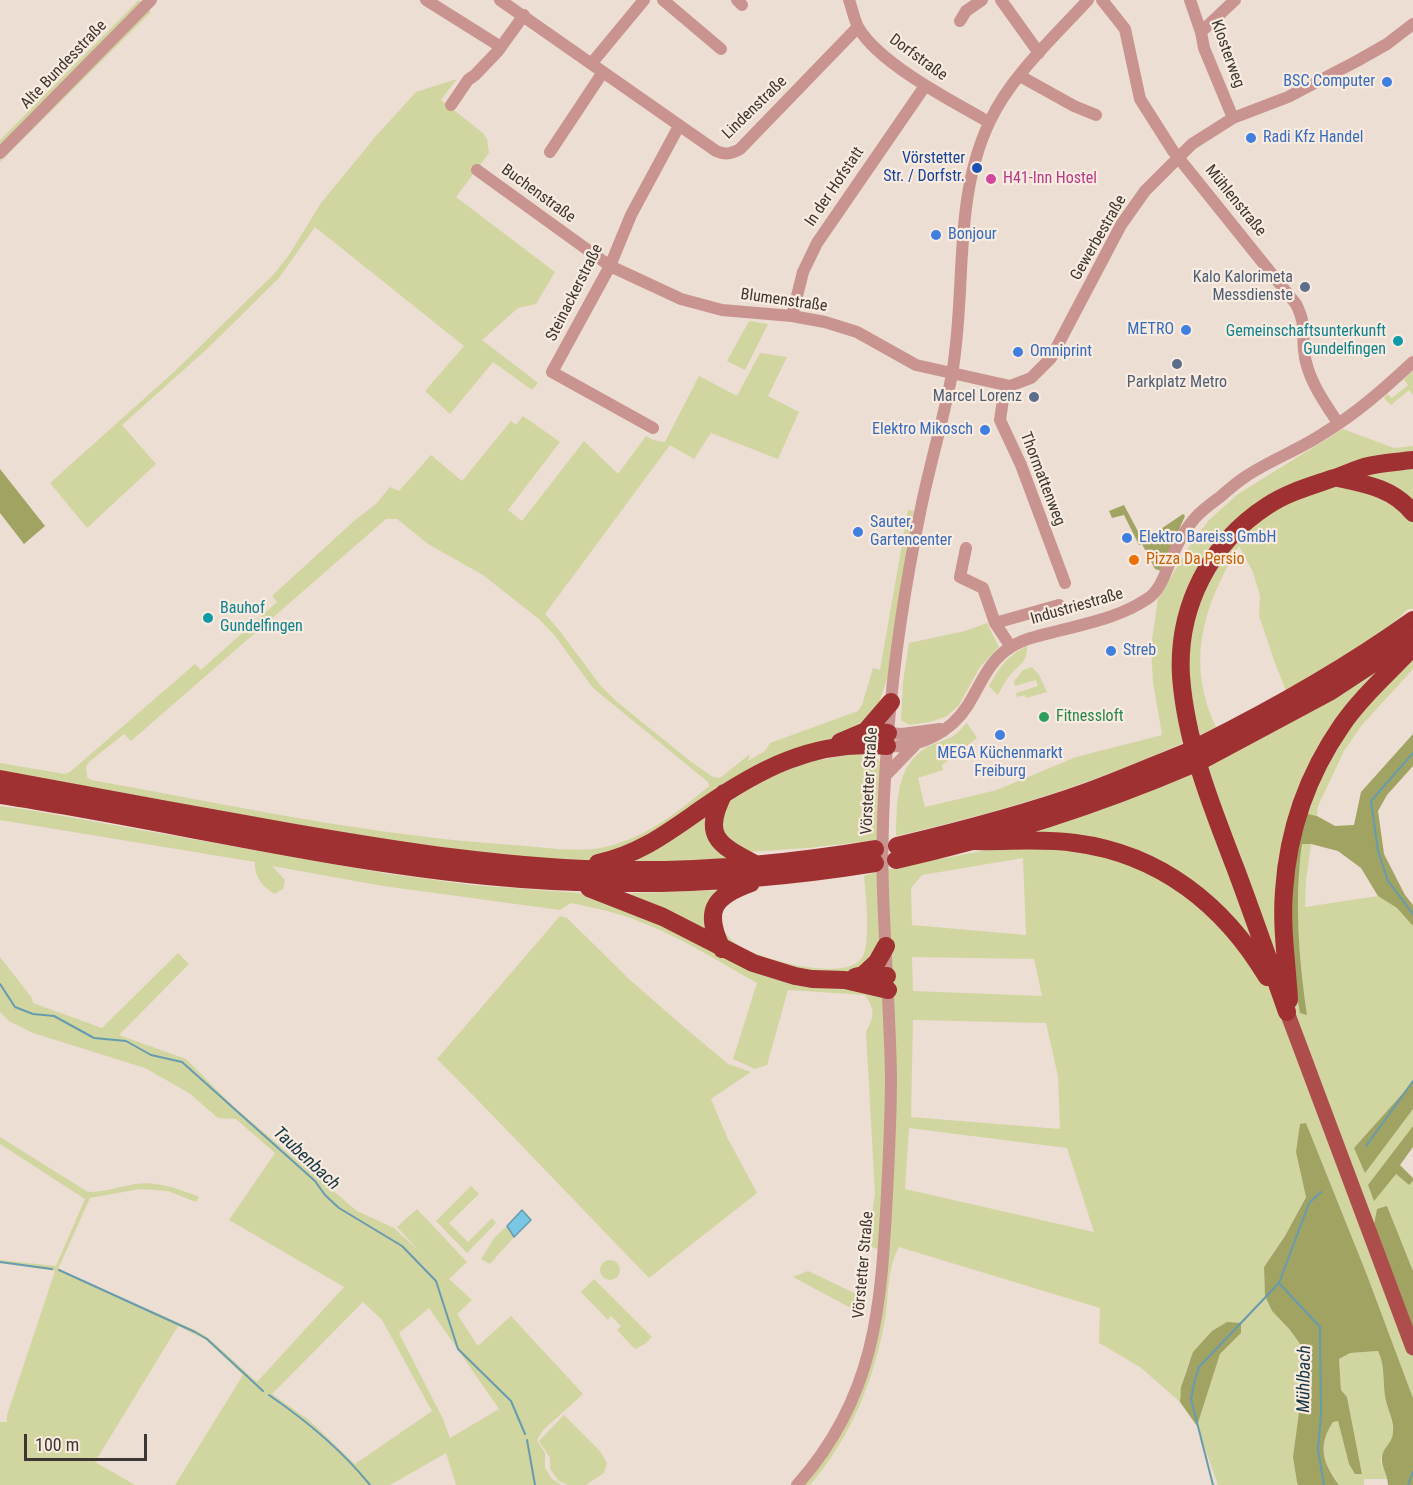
<!DOCTYPE html>
<meta charset="utf-8">
<style>
body{margin:0}
#map{position:relative;width:1413px;height:1485px;overflow:hidden;background:#ecded2;font-family:"Roboto Condensed",sans-serif}
canvas{display:block}
.scale{position:absolute;left:24px;top:1434px;width:123px;height:27px;box-sizing:border-box;border:3px solid #3c3732;border-top:0;padding-left:8px;font-size:18px;line-height:21px;white-space:nowrap;color:#3c3732;-webkit-text-stroke:4px #f9ebdf;paint-order:stroke}
</style>
<div id="map">
<canvas width="1413" height="1485"></canvas>
<div class="scale">100 m</div>
</div>
<script>
const context = document.querySelector('canvas').getContext('2d');
context.lineJoin = 'round';
function fillPath(path, color) { context.fillStyle = color; context.fill(path, 'evenodd'); }
function strokePath(path, color, width, dash) { context.strokeStyle = color; context.lineWidth = width; context.lineCap = dash ? 'butt' : 'round'; context.setLineDash(dash || []); context.stroke(path); }
function drawText(font, color, halo, rows, align = 'center') {
  context.font = font + ' "Roboto Condensed",sans-serif'; context.lineWidth = 4.5; context.setLineDash([]); context.textBaseline = 'middle'; context.strokeStyle = halo; context.fillStyle = color; for (const [text, x, y, turn = 0] of rows) {
    context.save(); context.translate(x, y); context.rotate((+turn || 0) * Math.PI / 180); context.textAlign = isNaN(turn) ? turn : align; if (halo) context.strokeText(text, 0, 0); context.fillText(text, 0, 0); context.restore();
  }
}
const green = new Path2D(`
 M139,0L151,12L0,162V140Z
 M457,79L441,100L483,133L487,139L489,153L456,197L555,272L536,304L518,308L482,340L538,383L532,390L493,362L450,414L425,391L464,346L315,227L279,278L207,349L122,425L156,464L87,528L50,483L175,371L274,274L289,255L321,203L376,136L416,92Z
 M749,321L768,324L745,370L727,361Z
 M760,353L787,357L768,396L799,412L778,459L711,433L694,459L670,445L545,614L559,630L600,685L616,701L690,761L713,777L720,778L750,754L748,761L765,751L770,743L858,711L862,705L873,668L880,670L908,510L914,511L889,673L876,712L870,720L658,835L591,861L484,856L0,775V763L65,774L70,772L195,664L201,670L277,602L272,596L355,520L376,504L390,487L399,491L431,455L462,481L511,421L516,425L523,416L560,442L508,510L522,521L584,441L618,474L646,436L653,440L665,442L699,376L737,396ZM386,519H397L428,544L483,575L539,619L555,636L593,688L708,782L709,786C678,812 648,836 609,846C581,854 542,847 513,845C371,836 231,805 91,780L87,777L86,767L89,762L124,734L131,741Z
 M1413,371V395L1409,390L1391,405L1384,398L1387,394L1392,398L1408,385L1404,379Z
 M1343,429L1394,448L1413,446V609H1408C1377,641 1325,668 1286,691L1275,663L1259,616L1260,596L1253,572L1239,546C1204,605 1185,661 1216,727C1115,778 1006,811 896,836C897,804 895,766 927,747C935,743 945,741 953,736C958,733 963,727 967,723L977,738L942,765L943,770L918,778L925,807L997,790L1076,757L1162,735L1153,682L1151,647L1158,599L1190,545L1209,520L1238,494Z
 M987,623L999,647L980,667L959,705L947,716L930,722L909,725L901,720L903,682L909,643L965,631Z
 M1027,646C1028,664 1017,665 1008,678C1004,683 1001,689 998,695L989,686C1000,667 1007,656 1027,646Z
 M1413,650V669L1362,725L1344,751L1318,806L1317,816L1303,814L1288,911L1307,1015C1299,957 1294,902 1302,844H1311L1306,881L1305,907L1378,896L1397,908L1413,926V1082L1365,1172L1413,1109V1126L1369,1185L1396,1174L1409,1185L1413,1181V1271L1387,1206L1413,1334V1398L1367,1275L1306,1123L1296,1152L1306,1196L1285,1236L1264,1267L1265,1296L1272,1311L1290,1330L1300,1344L1299,1412L1293,1457L1298,1485H1218L1197,1426L1220,1354L1241,1333L1227,1322C1197,1339 1182,1368 1180,1402L1140,1367L1099,1343L1100,1308L899,1247C887,1268 889,1296 885,1319C874,1381 851,1437 810,1485H792L827,1439L852,1391L869,1339L880,1250L869,1246L868,1242L875,1194L866,1032C874,1016 876,1011 865,995L788,990L767,1065L755,1069L733,1059L757,983C718,961 679,936 638,921C616,912 594,908 571,903L560,910L383,886L272,866L285,880L283,889L275,894C262,887 254,876 255,862L0,820V806L29,810L383,873L472,885L579,893L602,900L614,894L749,889L723,906L718,921C724,932 729,939 739,946C761,959 844,983 862,958C871,945 866,894 864,876L876,872L1006,846L1011,835ZM1023,858L1026,935L912,925L911,888L922,875ZM912,957L1034,959L1042,996L913,991ZM913,1020L1046,1023L1058,1076L1060,1129L911,1117ZM909,1128L1067,1148L1094,1232L905,1189Z
 M1032,667L1039,675L1047,692L1026,698L1025,695L1017,697L1016,693L1038,686L1036,680L1015,686L1014,681L1023,670Z
 M864,752L875,755L880,762L879,840L808,848L747,852L725,842L718,814L739,788L804,763Z
 M704,815L708,817L731,858L635,865L633,860Z
 M560,916L567,918L630,980L684,1027L728,1064L751,1072L711,1099L728,1139L757,1193L649,1278C578,1205 509,1131 437,1059Z
 M178,953L189,964L119,1035L186,1059L235,1108L357,1211L394,1228L419,1251L397,1227L417,1209L467,1262L449,1279L472,1300L457,1314L478,1346L511,1316L583,1394L543,1430L537,1440L545,1453V1468L552,1479L562,1485H456L446,1453L390,1485H175L243,1375L206,1340L178,1326L95,1462L135,1485H0V1422H7V1415L55,1271L0,1263V1260L56,1266L85,1199L0,1144V1137L88,1192C104,1192 119,1187 135,1184C157,1181 179,1189 199,1197L196,1202L168,1191L140,1189L90,1198L58,1269L195,1330L207,1337L257,1382L344,1287L229,1220L275,1153L236,1119L218,1118L189,1093L145,1068L33,1033L9,1021L0,1012V957L32,998L33,1003L102,1028ZM363,1302L382,1320L432,1411L355,1464L309,1420L272,1394ZM429,1308L499,1409L450,1438L443,1419L399,1333Z
 M471,1186L479,1194L449,1223L468,1242L492,1218L496,1223L467,1253L436,1221Z
 M507,1226L514,1237L490,1264L481,1259L495,1237Z
 M600 1270a10 10 0 1 1 20 0a10 10 0 1 1-20 0Z
 M808,1271L867,1299L860,1313L793,1277Z
 M594,1279L652,1337L645,1344L635,1349L617,1330L621,1326L611,1316L608,1320L581,1292Z
 M1378,1351C1386,1367 1382,1384 1386,1401C1389,1412 1393,1421 1393,1433C1393,1445 1380,1450 1381,1462C1382,1467 1386,1474 1388,1479H1364V1485H1339C1324,1462 1316,1447 1333,1422L1338,1421L1349,1464L1362,1473L1347,1397L1341,1390L1339,1359L1350,1353Z
 M564,1415L600,1451L607,1463L604,1473L586,1485H568L559,1481L550,1469V1458L539,1441Z`);
const forest = new Path2D(`
 M0,469L45,526L24,544L0,513Z
 M1124,505L1143,541L1183,514L1185,516L1161,571L1155,569L1142,544L1139,545L1124,515L1112,518L1109,511Z
 M1413,734V766L1387,795L1378,811L1384,854L1405,895L1413,905V926L1397,908L1378,896L1361,868L1338,851L1311,844H1302C1294,902 1299,958 1307,1015L1300,1013L1293,973L1288,911L1303,813L1317,816L1335,826L1354,825L1361,792Z
 M1413,1082V1109L1365,1173L1354,1148Z
 M1306,1123L1367,1275L1413,1398V1485H1388C1388,1475 1381,1467 1382,1458C1382,1448 1392,1444 1393,1433C1394,1421 1389,1413 1386,1401C1382,1384 1386,1367 1378,1351L1350,1353L1339,1359L1341,1390L1347,1397L1362,1474H1355L1349,1464L1338,1421L1333,1422C1317,1446 1323,1463 1339,1485H1298L1297,1482L1293,1457L1299,1412L1300,1344L1290,1330L1272,1311L1265,1296L1264,1267L1285,1236L1306,1197L1296,1152L1300,1124Z
 M1413,1126V1147L1400,1165L1413,1178V1181L1409,1185L1396,1174L1374,1201L1368,1185Z
 M1387,1206L1413,1271V1334L1374,1225L1377,1209Z
 M1227,1322L1241,1323V1333L1220,1354L1197,1426L1180,1402L1181,1387L1193,1352L1212,1331Z`);
const water = new Path2D(`
 M522,1210L531,1220L514,1237L507,1226Z`);
const stream = new Path2D(`
 M1413,753L1371,801L1378,851L1388,881L1413,914
 M0,984L15,1007L33,1014L54,1016L94,1038L126,1041L151,1055L182,1062L315,1181L325,1195L339,1208L402,1246L436,1281L458,1349L511,1401L525,1434
 M1366,1146L1413,1081
 M1321,1192L1309,1203L1279,1283L1320,1327L1321,1414L1318,1450L1324,1485
 M0,1262L52,1269
 M59,1270L195,1332L207,1339L263,1391
 M269,1395C307,1421 341,1449 370,1485
 M527,1440L535,1485
 M1213,1485L1191,1399L1194,1383L1199,1367L1279,1283
 M1408,1485L1413,1472`);
const minor = new Path2D(`
 M426,0L501,47
 M500,0L716,151C725,155 731,154 740,149L858,27
 M663,0L721,49
 M737,0L742,5
 M849,0C852,8 854,19 858,27C878,63 953,102 989,122
 M1001,0L1039,53
 M1102,0L1125,29L1140,99L1173,151L1296,304C1306,324 1302,330 1304,350C1306,377 1324,402 1338,423
 M1190,0L1201,32L1204,48L1233,118
 M960,21L966,11L982,0
 M1201,32L1235,0
 M591,64L644,0
 M1020,76L1074,106L1096,115
 M451,105L468,80L475,75L498,51L524,15
 M550,152L603,72
 M0,153L151,0
 M477,170L610,266L681,299L722,310L792,316L825,322L857,332L916,365L1010,386L1031,378L1051,358L1121,225L1145,191L1192,144L1233,118L1288,97L1357,61L1387,44L1413,24
 M792,316L803,272L817,243L925,86
 M1005,386L1000,420L1021,465L1065,583
 M653,428L552,372L610,266L631,215L679,126
 M966,548L960,577L983,588L995,623L1011,647
 M995,623L1059,605
 M888,733L902,734L940,729
 M887,746C919,749 951,732 968,705C981,684 989,660 1011,647C1025,638 1042,635 1058,631C1089,623 1120,617 1147,599C1162,590 1167,567 1174,552C1179,541 1187,527 1195,518C1202,510 1212,503 1220,497C1228,490 1236,483 1245,477C1270,460 1299,450 1324,433C1357,413 1385,388 1413,362
 M886,775L915,745
 M797,1485C876,1397 881,1306 887,1194C889,1155 891,1116 891,1077C890,1015 885,953 883,890C881,839 884,786 888,734C894,657 906,579 922,503C931,460 944,417 952,374C967,290 952,200 990,121C1011,76 1055,36 1088,0`);
const major = new Path2D(`
 M1287,1012L1413,1348`);
const highway = new Path2D(`
 M1338,478C1367,484 1394,489 1413,513
 M866,731L888,733
 M840,742L866,731L891,702
 M1201,745C1275,708 1346,668 1413,620
 M1204,759L1331,691L1410,639
 M0,779C97,797 193,815 290,832C400,851 511,869 623,870C707,871 792,863 875,849
 M724,793C702,836 717,844 755,864
 M0,795C163,820 323,860 487,876C617,889 746,884 875,863
 M974,841C1007,842 1042,838 1075,843C1160,854 1224,905 1267,977
 M897,846C960,831 1022,815 1084,793C1118,781 1152,766 1187,752
 M896,860C998,837 1095,806 1191,765
 M598,863C638,855 667,833 700,810C757,770 814,739 887,746
 M589,888L663,917L753,963L795,976L812,979L845,980L888,990
 M722,949C704,911 712,897 751,883
 M863,975L877,962L886,946
 M855,977L863,975L887,976
 M1289,1000C1287,964 1281,927 1284,891C1288,831 1308,774 1342,725C1362,696 1389,673 1413,647
 M1287,1012C1270,964 1253,915 1235,867C1211,805 1186,743 1181,676C1177,607 1210,543 1267,506C1288,492 1311,486 1334,478C1344,475 1354,470 1364,467C1379,463 1397,462 1413,460`);
const markers = [
 [1387,82,6,"#3f7fe0"],
 [1251,138,6,"#3f7fe0"],
 [977,168,6,"#1a4fb4"],
 [991,179,6,"#d1479c"],
 [936,235,6,"#3f7fe0"],
 [1305,287,6,"#5c6f8a"],
 [1186,330,6,"#3f7fe0"],
 [1398,341,6,"#0f9aa8"],
 [1018,352,6,"#3f7fe0"],
 [1177,364,6,"#5c6f8a"],
 [1034,397,6,"#5c6f8a"],
 [985,430,6,"#3f7fe0"],
 [858,532,6,"#3f7fe0"],
 [1127,538,6,"#3f7fe0"],
 [1134,560,6,"#e8710a"],
 [208,618,6,"#0f9aa8"],
 [1111,651,6,"#3f7fe0"],
 [1044,717,6,"#2e9e5b"],
 [1000,735,6,"#3f7fe0"]
];
const streetNames = [
 ["Klosterweg",1227,54,70],
 ["Dorfstraße",918,58,36],
 ["Alte Bundesstraße",64,65,-46],
 ["Lindenstraße",755,108,-44],
 ["In der Hofstatt",835,187,-56],
 ["Buchenstraße",538,194,36],
 ["Mühlenstraße",1235,201,51],
 ["Gewerbestraße",1099,238,-60],
 ["Steinackerstraße",575,293,-63],
 ["Blumenstraße",784,301,8],
 ["Thormattenweg",1042,479,69],
 ["Industriestraße",1077,607,-16],
 ["Vörstetter Straße",870,781,-87],
 ["Vörstetter Straße",864,1265,-85]
];
const shopNames = [
 ["BSC Computer",1375,82,"right"],
 ["Radi Kfz Handel",1263,138],
 ["Bonjour",948,235],
 ["METRO",1174,330,"right"],
 ["Omniprint",1030,352],
 ["Elektro Mikosch",973,430,"right"],
 ["Sauter,",870,523],
 ["Gartencenter",870,541],
 ["Elektro Bareiss GmbH",1139,538],
 ["Streb",1123,651],
 ["MEGA Küchenmarkt",1000,754,"center"],
 ["Freiburg",1000,772,"center"]
];
const transitNames = [
 ["Vörstetter",965,159],
 ["Str. / Dorfstr.",965,177]
];
const hotelNames = [
 ["H41-Inn Hostel",1003,179]
];
const serviceNames = [
 ["Kalo Kalorimeta",1293,278],
 ["Messdienste",1293,296],
 ["Parkplatz Metro",1177,383,"center"],
 ["Marcel Lorenz",1022,397]
];
const cultureNames = [
 ["Gemeinschaftsunterkunft",1386,332],
 ["Gundelfingen",1386,350],
 ["Bauhof",220,609,"left"],
 ["Gundelfingen",220,627,"left"]
];
const foodNames = [
 ["Pizza Da Persio",1146,560]
];
const leisureNames = [
 ["Fitnessloft",1056,717]
];
const waterNames = [
 ["Taubenbach",306,1159,43],
 ["Mühlbach",1305,1379,-89]
];
fillPath(green, '#d1d5a0');
fillPath(forest, '#a0a362');
fillPath(water, '#7ac6e5');
strokePath(water, '#679baf', 1.5);
strokePath(stream, '#679baf', 2);
strokePath(minor, '#c9938f', 12);
strokePath(major, '#ad4e4c', 15);
strokePath(highway, '#a03133', 18);
for (const [x, y, r, color] of markers) { const dot = new Path2D(); dot.arc(x, y, r, 0, 2 * Math.PI); context.fillStyle = color; context.fill(dot); strokePath(dot, '#f9ebdf', 2); }
drawText('16px', '#3c3732', '#f9ebdf', streetNames);
drawText('16px', '#366cbe', '#f9ebdf', shopNames, 'left');
drawText('16px', '#164399', '#f9ebdf', transitNames, 'right');
drawText('16px', '#b23c85', '#f9ebdf', hotelNames, 'left');
drawText('16px', '#4e5e75', '#f9ebdf', serviceNames, 'right');
drawText('16px', '#0d838f', '#f9ebdf', cultureNames, 'right');
drawText('16px', '#c56008', '#f9ebdf', foodNames, 'left');
drawText('16px', '#27864d', '#f9ebdf', leisureNames, 'left');
drawText('italic 18px', '#153845', '#f9ebdf', waterNames);
</script>
